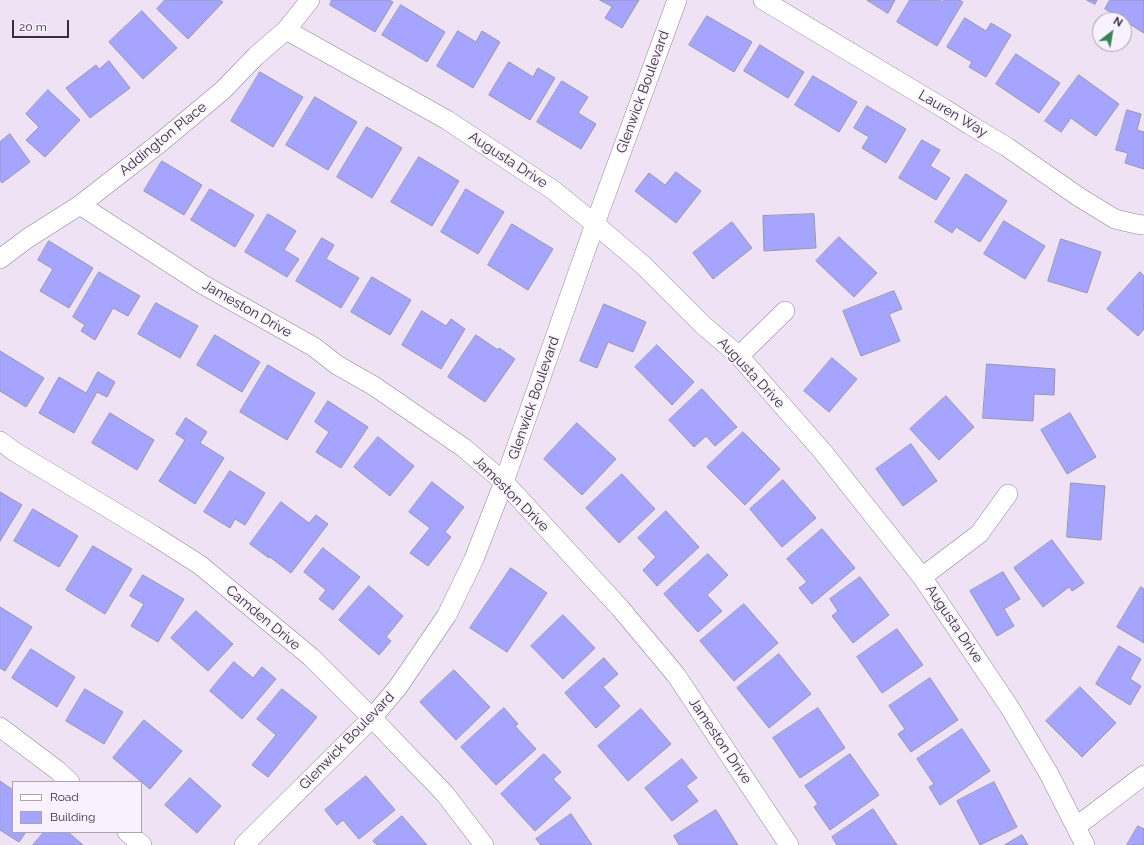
<!DOCTYPE html>
<style>
body{margin:0}
#map{position:relative;width:1144px;height:845px;overflow:hidden;background:#eee2f4;font-family:Raleway,sans-serif}
canvas{display:block}
.legend{position:absolute;left:12px;top:781px;width:130px;height:52px;box-sizing:border-box;background:#faf1ff;border:1px solid #aba4af;margin:0;padding:5px 7px;list-style:none;font-size:12px;color:#353037}
.legend li{display:flex;align-items:center;gap:8px;height:20px}
.legend b{width:20px;border:1px solid #aba4af}
.north{position:absolute;left:1092px;top:12px;width:40px;height:40px;box-sizing:border-box;background:#faf1ff;border:1px solid #aba4af;border-radius:50%;rotate:31deg;font-size:11px;font-weight:700;line-height:16px;text-align:center;color:#353037}
.north::after{content:'';display:block;margin:auto;width:14px;height:18px;background:#368555;clip-path:polygon(50% 0,100% 100%,50% 72%,0 100%)}
.scale{position:absolute;left:12px;top:20px;width:57px;height:18px;box-sizing:border-box;border:2px solid #353037;border-top:0;padding-left:5px;font-size:12px;line-height:14px;white-space:nowrap;color:#353037;-webkit-text-stroke:3px #faf1ff;paint-order:stroke}
</style>
<div id="map">
<canvas width="1144" height="845"></canvas>
<ul class="legend">
<li><b style="height:5px;background:#fff"></b>Road</li>
<li><b style="height:11px;background:#a5a4ff"></b>Building</li>
</ul>
<div class="north">N</div>
<div class="scale">20 m</div>
</div>
<script>
const context = document.querySelector('canvas').getContext('2d');
context.lineJoin = 'round';
function fillPath(path, color) { context.fillStyle = color; context.fill(path, 'evenodd'); }
function strokePath(path, color, width, dash) { context.strokeStyle = color; context.lineWidth = width; context.lineCap = dash ? 'butt' : 'round'; context.setLineDash(dash || []); context.stroke(path); }
function drawText(font, color, halo, rows, align = 'center') {
  context.font = font + ' Raleway,sans-serif'; context.lineWidth = 3.5; context.setLineDash([]); context.textBaseline = 'middle'; context.strokeStyle = halo; context.fillStyle = color; for (const [text, x, y, turn = 0] of rows) {
    context.save(); context.translate(x, y); context.rotate((+turn || 0) * Math.PI / 180); context.textAlign = isNaN(turn) ? turn : align; if (halo) context.strokeText(text, 0, 0); context.fillText(text, 0, 0); context.restore();
  }
}
const building = new Path2D(`
 M165,0H220L223,2L188,39L157,9Z
 M332,0H389L393,2L375,32L330,5Z
 M600,0H639L622,28L605,18L612,7Z
 M867,0H895L888,13Z
 M910,0H940L943,2L944,0H959L963,2L937,46L897,22Z
 M1087,0H1097L1095,4Z
 M1110,0H1144V33L1105,9Z
 M401,5L445,32L427,62L382,35Z
 M142,11L177,48L143,79L109,42Z
 M707,16L752,42L734,72L689,45Z
 M965,18L986,31L991,23L1011,35L986,77L969,67L972,62L947,47Z
 M458,31L476,42L482,31L500,42L473,88L437,66Z
 M760,45L804,72L788,98L744,71Z
 M1016,54L1060,83L1039,113L996,84Z
 M109,61L130,88L90,118L66,88L96,65L99,69Z
 M509,62L533,77L538,68L555,78L530,120L489,95Z
 M260,72L303,97L273,147L231,121Z
 M1079,75L1119,104L1096,136L1071,118L1061,132L1045,121Z
 M813,76L857,102L839,132L795,105Z
 M562,81L588,97L578,113L596,124L581,149L537,122Z
 M48,90L80,120L45,157L26,140L39,127L26,114Z
 M315,97L357,122L328,170L286,145Z
 M867,106L906,129L886,163L862,148L869,137L854,128Z
 M1127,110L1141,114L1137,130L1144,132V169L1125,163L1128,153L1116,150Z
 M367,127L402,148L372,198L337,177Z
 M10,134L30,162L2,183L0,180V142Z
 M922,140L940,150L930,166L950,178L936,200L899,178Z
 M419,157L459,181L432,226L391,202Z
 M162,161L202,185L184,215L144,191Z
 M676,172L701,191L676,223L635,191L649,173L665,185Z
 M966,174L1007,201L980,242L956,227L952,233L935,222Z
 M210,189L254,215L235,247L191,220Z
 M466,189L504,212L478,254L441,232Z
 M268,214L296,231L284,250L299,259L287,277L245,252Z
 M814,214L816,248L764,251L763,216Z
 M1004,221L1045,246L1025,279L984,254Z
 M732,222L752,248L713,279L693,253Z
 M512,224L553,249L528,290L488,265Z
 M839,237L877,273L854,297L816,261Z
 M322,238L334,245L326,259L359,278L341,308L296,281Z
 M1061,239L1101,252L1087,293L1048,281Z
 M49,241L93,268L69,308L40,291L53,269L38,260Z
 M99,272L140,296L128,316L113,308L95,340L81,331L85,325L73,317Z
 M1140,272L1144,276V304L1143,305L1144,306V329L1138,336L1107,309Z
 M372,277L411,300L390,335L351,312Z
 M894,291L902,309L889,314L900,341L861,356L843,311Z
 M156,303L198,326L180,358L138,334Z
 M604,304L646,322L633,352L608,342L597,368L580,361Z
 M422,311L446,326L451,319L465,329L441,369L402,345Z
 M215,335L260,362L242,392L197,365Z
 M476,335L498,350L499,348L515,359L485,402L448,377Z
 M657,345L694,382L672,405L635,367Z
 M0,351L44,378L26,407L0,391Z
 M832,358L857,379L829,412L804,391Z
 M987,364L1055,369L1054,395L1034,394L1033,421L983,418Z
 M268,365L315,393L287,440L240,412Z
 M98,372L115,382L107,397L97,392L74,433L39,413L59,377L86,393Z
 M702,389L737,427L715,446L706,436L694,447L669,420Z
 M946,396L974,427L939,460L910,429Z
 M328,401L368,427L341,468L316,452L329,432L315,422Z
 M110,413L154,440L137,470L92,443Z
 M1070,413L1096,457L1067,474L1041,430Z
 M186,418L207,432L200,443L224,458L195,504L159,481L185,440L176,434Z
 M577,423L616,459L582,495L544,459Z
 M743,432L780,469L745,505L707,467Z
 M378,437L414,466L390,496L354,467Z
 M911,444L937,481L903,506L876,469Z
 M230,471L265,493L245,525L235,519L230,528L204,512Z
 M622,474L655,509L619,543L586,508Z
 M783,480L816,518L782,547L750,509Z
 M432,482L464,507L445,532L451,537L428,566L410,553L430,528L409,512Z
 M1071,483L1105,486L1101,540L1067,537Z
 M0,492L22,505L0,541Z
 M281,502L309,523L316,515L328,524L291,573L270,557L269,558L250,544Z
 M33,509L78,536L59,567L14,541Z
 M666,511L699,547L657,586L643,570L656,557L638,538Z
 M822,529L855,568L812,604L799,588L807,582L787,559Z
 M1052,540L1084,583L1072,591L1069,587L1043,607L1014,568Z
 M93,546L132,569L105,614L66,590Z
 M323,548L360,577L333,610L319,599L326,590L304,572Z
 M708,554L728,575L707,595L722,611L698,632L664,594Z
 M511,568L547,593L507,652L470,628Z
 M1003,572L1020,599L1004,609L1014,626L997,636L970,591Z
 M143,575L184,599L158,642L131,626L144,604L130,596Z
 M860,577L889,615L853,643L832,616L838,611L830,599Z
 M369,586L403,616L386,637L391,641L379,655L339,620Z
 M1141,587L1144,589V643L1117,627Z
 M744,604L778,643L734,681L700,641Z
 M0,607L32,627L5,671L0,668Z
 M196,611L233,644L208,671L171,638Z
 M563,615L595,648L563,679L531,646Z
 M897,629L923,665L882,693L857,657Z
 M1119,646L1141,659L1130,679L1141,686L1130,705L1096,684Z
 M31,649L75,677L57,707L12,678Z
 M779,654L811,694L769,728L737,688Z
 M604,658L618,674L603,687L620,706L596,728L565,693Z
 M234,662L253,678L262,667L276,679L242,719L210,691Z
 M454,670L490,707L456,740L420,702Z
 M930,678L958,720L911,752L898,734L905,729L889,706Z
 M1080,687L1116,723L1082,757L1046,721Z
 M85,689L123,712L104,744L66,721Z
 M282,689L317,717L268,777L252,765L276,735L257,719Z
 M504,708L518,724L515,726L536,749L496,785L461,747Z
 M818,708L845,748L800,778L773,738Z
 M641,709L671,744L628,781L598,746Z
 M144,720L182,751L150,789L113,758Z
 M962,729L990,771L940,805L929,787L934,784L917,759Z
 M544,754L561,772L553,779L571,798L535,831L501,794Z
 M850,754L879,795L830,830L814,807L818,804L805,786Z
 M682,759L697,778L686,786L698,801L672,821L645,788Z
 M366,776L395,810L359,839L343,820L337,825L325,810Z
 M190,778L221,806L197,833L165,805Z
 M0,781L13,790V832H26L19,842L0,830Z
 M994,782L1017,827L980,845L957,801Z
 M873,809L897,845H837L832,837Z
 M716,810L738,845H679L674,836Z
 M571,814L592,845H541L536,839Z
 M402,816L427,845H377L373,841Z
 M1138,826L1144,829V845H1127Z
 M44,832H68L83,845H33Z
 M1022,835L1028,845H1005Z`);
const street = new Path2D(`
 M763,0L945,109L970,125L1007,147L1079,197L1115,219L1136,224L1144,225
 M286,30L447,120L553,190L595,224L643,265L703,325L739,356L823,452L922,577L1010,708L1049,774L1085,845
 M80,205L202,284L314,347L337,365L374,386L464,448L504,482L620,608L676,675L789,845
 M0,259L28,238L80,205L161,142L223,90L256,56L286,30L310,0
 M739,356L785,311
 M0,441L15,452L153,535L200,565L311,657L372,718L445,794L484,845
 M922,577L979,534L1008,494
 M0,727L57,770L70,782
 M1077,826L1144,775
 M127,832L142,845
 M244,845L372,718L398,687L447,615L474,559L504,482L595,224L677,0`);
const streetNames = [
 ["Glenwick Boulevard",643,92,-70],
 ["Lauren Way",953,114,31],
 ["Addington Place",163,139,-39],
 ["Augusta Drive",508,160,33],
 ["Jameston Drive",247,309,30],
 ["Augusta Drive",751,373,47],
 ["Glenwick Boulevard",534,398,-71],
 ["Jameston Drive",511,494,45],
 ["Camden Drive",263,618,40],
 ["Augusta Drive",954,624,56],
 ["Glenwick Boulevard",347,741,-46],
 ["Jameston Drive",720,741,56]
];
fillPath(building, '#a5a4ff');
strokePath(building, '#9697aa', 1);
strokePath(street, '#908595', 20);
strokePath(street, '#fff', 19);
drawText('14px', '#353037', '#faf1ff', streetNames);
</script>
